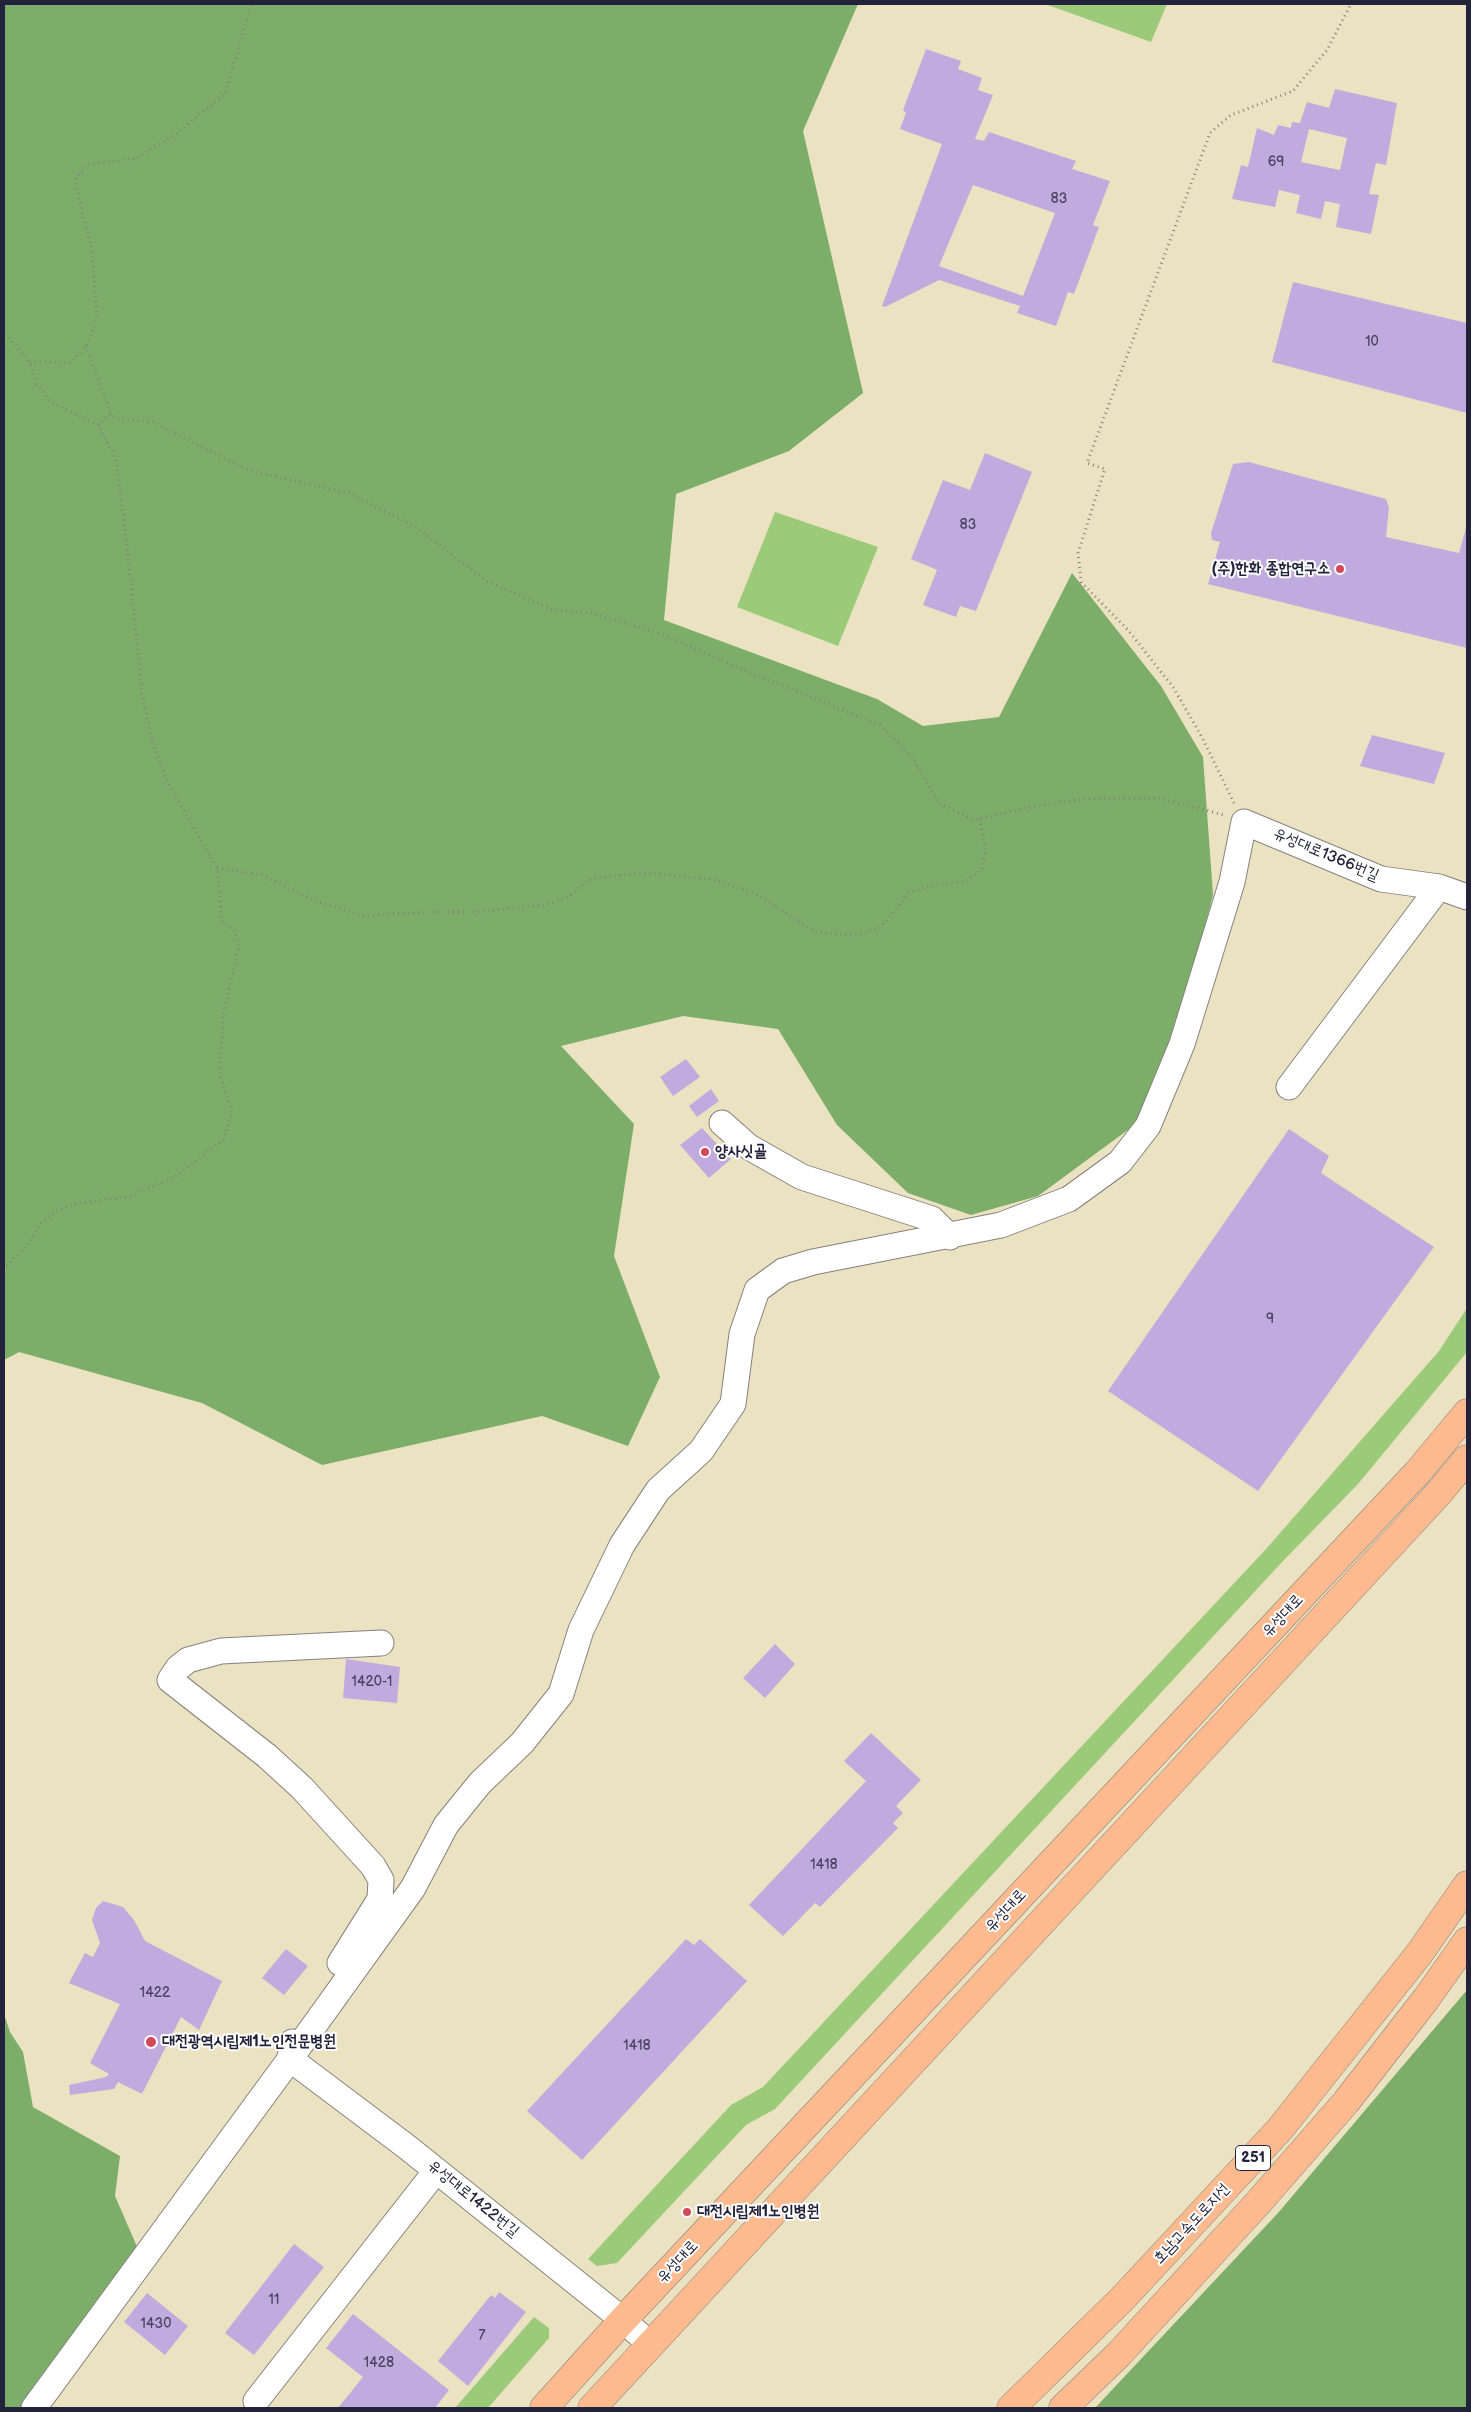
<!DOCTYPE html>
<meta charset="utf-8">
<style>
body{margin:0}
#map{position:relative;width:1471px;height:2412px;overflow:hidden;background:#ebe2c2;font-family:"Balsamiq Sans",sans-serif}
canvas{display:block}
.frame{position:absolute;inset:0;border:5px solid #22223b;pointer-events:none}
</style>
<div id="map">
<canvas width="1471" height="2412"></canvas>
<div class="frame"></div>
</div>
<script>
const context = document.querySelector('canvas').getContext('2d');
context.lineJoin = 'round';
function fillPath(path, color) { context.fillStyle = color; context.fill(path, 'evenodd'); }
function strokePath(path, color, width, dash) { context.strokeStyle = color; context.lineWidth = width; context.lineCap = dash ? 'butt' : 'round'; context.setLineDash(dash || []); context.stroke(path); }
function drawText(font, color, halo, rows, align = 'center') {
  context.font = font + ' "Balsamiq Sans","Poor Story",sans-serif'; context.lineWidth = 4; context.setLineDash([]); context.textBaseline = 'middle'; context.strokeStyle = halo; context.fillStyle = color; for (const [text, x, y, turn = 0] of rows) {
    context.save(); context.translate(x, y); context.rotate((+turn || 0) * Math.PI / 180); context.textAlign = isNaN(turn) ? turn : align; if (halo) context.strokeText(text, 0, 0); context.fillText(text, 0, 0); context.restore();
  }
}
const green = new Path2D(`
 M1045,4H1167L1151,42Z
 M775,512L878,547L838,646L737,607Z
 M1467,1308V1352L1358,1484L1283,1561L775,2109L746,2125L617,2263L597,2266L588,2259L731,2105L763,2087L1267,1548L1439,1351Z
 M534,2317L549,2328V2338L488,2408H455Z`);
const forest = new Path2D(`
 M4,4H858L803,131L863,393L789,451L676,494L664,620L877,699L923,726L999,717L1072,573L1161,686L1203,757L1213,895L1185,1003L1140,1121L1038,1196L971,1215L908,1193L837,1125L778,1029L683,1016L561,1046L634,1124L614,1256L660,1377L628,1446L542,1416L322,1465L202,1403L19,1352L4,1360Z
 M1467,1990V2408H1095L1278,2213Z
 M4,2014L10,2032L23,2052L33,2107L120,2156L115,2196L138,2249L26,2408H4Z`);
const building = new Path2D(`
 M926,49L961,61L958,69L982,78L978,90L993,95L975,139L984,141L989,132L1076,161L1072,169L1110,181L1093,225L1099,227L1074,294L1068,292L1056,326L1017,313L1020,306L939,280L885,307L882,306L942,144L900,129L906,113L903,110ZM973,185L1055,213L1023,296L939,266Z
 M1335,89L1397,103L1386,165L1376,163L1369,194L1379,195L1371,234L1336,227L1340,204L1325,201L1321,219L1296,213L1300,195L1279,190L1275,207L1232,199L1241,165L1248,167L1257,128L1274,135L1278,125L1291,128L1292,122L1300,123L1307,102L1329,108ZM1309,129L1347,138L1340,170L1301,162Z
 M1293,282L1467,323V413L1272,362Z
 M985,453L1032,472L976,611L960,606L956,617L923,605L937,570L911,559L943,480L970,490Z
 M1249,462L1386,499L1389,508L1386,537L1459,553L1467,524V648L1208,584L1220,542L1212,540L1211,533L1233,464Z
 M1372,735L1445,753L1434,784L1360,766Z
 M686,1059L700,1077L673,1096L660,1077Z
 M711,1089L719,1101L697,1117L689,1106Z
 M702,1128L731,1159L709,1178L680,1145Z
 M1289,1129L1329,1156L1321,1173L1434,1247L1258,1491L1108,1391Z
 M775,1644L795,1664L765,1698L743,1678Z
 M346,1659L400,1667L397,1703L343,1698Z
 M871,1733L921,1780L896,1806L903,1813L893,1823L898,1828L820,1907L815,1903L783,1936L749,1905L866,1781L844,1761Z
 M103,1901L123,1907L134,1920L145,1941L222,1981L199,2030L181,2017L142,2094L118,2082L114,2089L70,2095L69,2085L106,2077L109,2074L90,2063L120,2004L69,1983L85,1953L93,1957L100,1943L92,1920L96,1908Z
 M686,1939L694,1945L700,1939L747,1981L582,2160L527,2111Z
 M286,1949L308,1966L284,1995L262,1978Z
 M294,2244L324,2267L254,2355L225,2333Z
 M499,2292L526,2312L468,2386L438,2361L491,2295L495,2298Z
 M147,2293L188,2326L165,2355L124,2322Z
 M353,2314L449,2390L435,2408H338L363,2377L326,2348Z`);
const path = new Path2D(`
 M4,335L15,344L30,364L37,384L52,403L98,425L116,459L130,573L142,694L153,745L169,785L217,868L222,921L235,931L239,947L223,1014L220,1075L232,1112L224,1139L178,1175L131,1196L75,1204L56,1211L41,1223L29,1243L4,1269
 M86,346L111,414
 M30,364C44,359 56,364 71,363L86,346L97,319L92,250L75,180L87,165L137,158L177,133L225,94L251,4
 M98,425L111,414L117,418L153,422L248,470L349,493L416,527L486,581L553,610L593,613L663,635L744,670L880,725L912,757L939,803L973,820L1040,805L1084,799L1160,798L1224,815
 M1234,803L1203,739L1173,687L1128,630L1081,582L1078,553L1105,469L1087,463L1210,133L1231,115L1293,91L1327,50L1351,4
 M217,868L262,875L318,902L363,916L425,912H473L543,905L565,899L592,878L646,873L716,880L754,893L815,932L856,935L881,927L909,893L937,884L964,882L982,870L986,849L979,818`);
const minor = new Path2D(`
 M1289,1087L1439,887
 M722,1123L749,1147L802,1177L932,1219L950,1237
 M340,1963L380,1899L381,1880L373,1866L302,1788L267,1756L170,1680L178,1668L188,1660L221,1651L381,1643
 M292,2042L290,2059L407,2147L623,2320L651,2345
 M256,2401L436,2171
 M34,2408L290,2059L413,1888L446,1825L480,1783L522,1743L561,1694L581,1630L622,1545L658,1490L701,1451L733,1404L742,1334L757,1290L783,1271L813,1262L1001,1225L1069,1199L1120,1162L1148,1126L1182,1044L1232,882L1244,822L1381,879L1439,887L1467,897`);
const major = new Path2D(`
 M544,2408L623,2320L1417,1473L1467,1413
 M592,2408L1438,1494L1467,1459`);
const highway = new Path2D(`
 M1011,2408L1123,2298L1280,2129L1419,1954L1467,1885
 M1063,2408L1118,2355L1257,2204L1346,2102L1426,1999L1467,1941`);
const markers = [
 [1340,569,5,"#d1495b"],
 [705,1152,5,"#d1495b"],
 [151,2042,6,"#d1495b"],
 [687,2212,5,"#d1495b"]
];
const numberNames = [
 ["69",1276,162],
 ["83",1059,199],
 ["10",1372,342],
 ["83",968,525],
 ["9",1270,1319],
 ["1420-1",372,1682],
 ["1418",824,1865],
 ["1422",155,1993],
 ["1418",637,2046],
 ["11",274,2300],
 ["1430",156,2324],
 ["7",482,2336],
 ["1428",379,2363]
];
const shields = [
 [1253,2158,35]
];
const shieldNames = [
 ["251",1253,2158]
];
const poiNames = [
 ["(주)한화 종합연구소",1330,569,"right"],
 ["양사싯골",715,1152],
 ["대전광역시립제1노인전문병원",162,2042],
 ["대전시립제1노인병원",697,2212]
];
const streetNames = [
 ["유성대로1366번길",1326,855,23],
 ["유성대로",1283,1616,-47],
 ["유성대로",1006,1911,-47],
 ["유성대로1422번길",473,2199,39],
 ["호남고속도로지선",1192,2224,-47],
 ["유성대로",678,2262,-47]
];
fillPath(green, '#9bca79');
fillPath(forest, '#7cae69');
fillPath(building, '#c1abde');
strokePath(minor, '#86827e', 27);
strokePath(major, '#86827e', 29);
strokePath(highway, '#86827e', 29);
strokePath(path, '#86827e', 3, [1, 4]);
strokePath(minor, '#fff', 25);
strokePath(major, '#fcba8e', 28);
strokePath(highway, '#fcba8e', 28);
for (const [x, y, r, color] of markers) { const dot = new Path2D(); dot.arc(x, y, r, 0, 2 * Math.PI); context.fillStyle = color; context.fill(dot); strokePath(dot, '#fff', 2); }
drawText('14px', '#4a4464', null, numberNames);
for (const [x, y, w] of shields) { const box = new Path2D(); box.roundRect(x - w / 2, y - 12.5, w, 25, 4); context.fillStyle = '#fff'; context.fill(box); strokePath(box, '#22223b', 1); }
drawText('bold 15px', '#22223b', null, shieldNames);
drawText('bold 16px', '#22223b', '#fff', poiNames, 'left');
drawText('16px', '#22223b', '#fff', streetNames);
</script>
